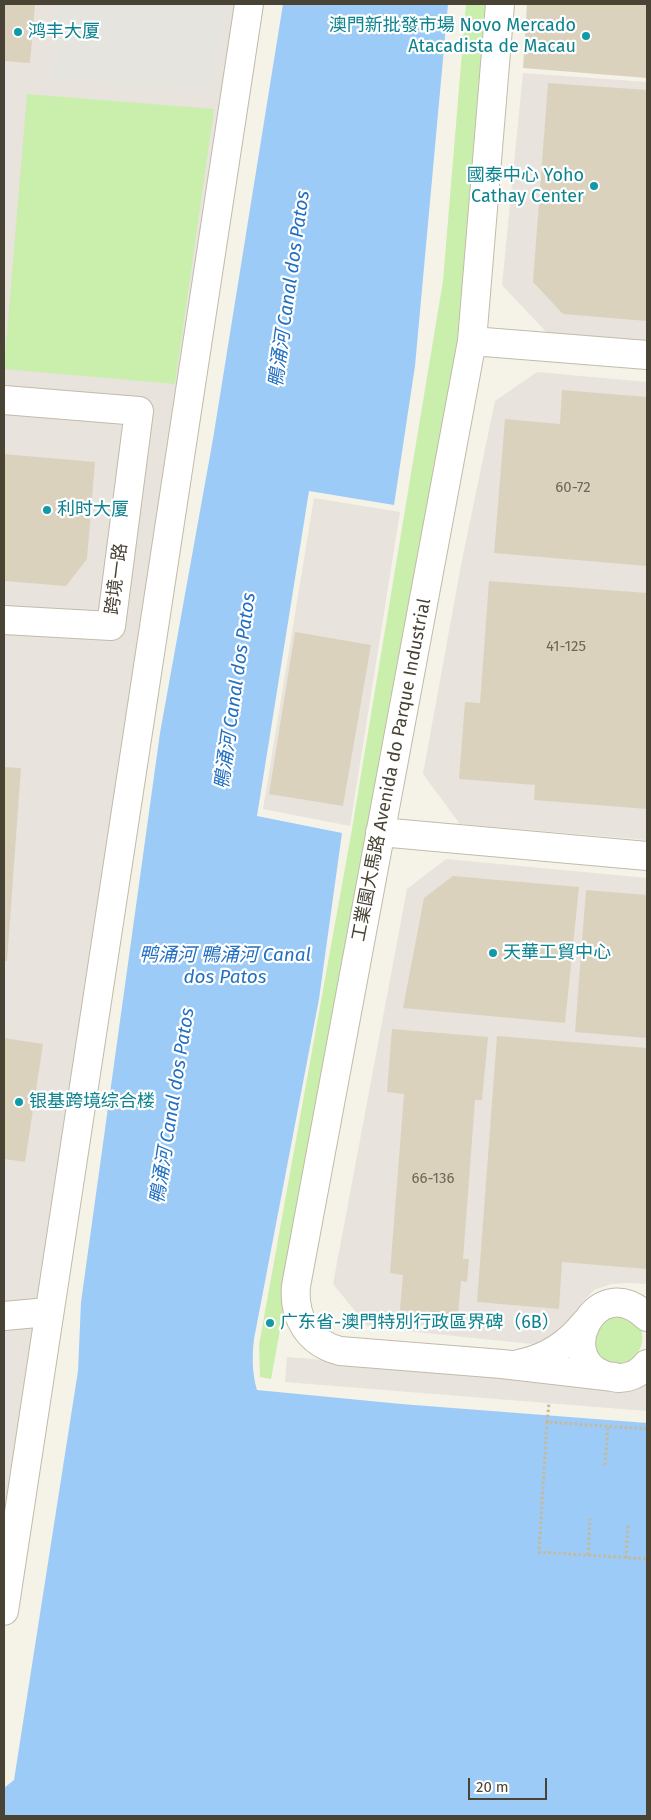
<!DOCTYPE html>
<meta charset="utf-8">
<style>
body{margin:0}
#map{position:relative;width:651px;height:1820px;overflow:hidden;background:#f5f2e7;font-family:"Fira Sans",sans-serif}
canvas{display:block}
.frame{position:absolute;inset:0;border:5px solid #494335;pointer-events:none}
.scale{position:absolute;left:468px;top:1778px;width:79px;height:22px;box-sizing:border-box;border:2px solid #494335;border-top:0;padding-left:6px;font-size:15px;line-height:18px;white-space:nowrap;color:#494335;-webkit-text-stroke:4px #fff;paint-order:stroke}
</style>
<div id="map">
<canvas width="651" height="1820"></canvas>
<div class="frame"></div>
<div class="scale">20 m</div>
</div>
<script>
const context = document.querySelector('canvas').getContext('2d');
context.lineJoin = 'round';
function fillPath(path, color) { context.fillStyle = color; context.fill(path, 'evenodd'); }
function strokePath(path, color, width, dash) { context.strokeStyle = color; context.lineWidth = width; context.lineCap = dash ? 'butt' : 'round'; context.setLineDash(dash || []); context.stroke(path); }
function drawText(font, color, halo, rows, align = 'center') {
  context.font = font + ' "Fira Sans","Noto Sans SC",sans-serif'; context.lineWidth = 4.5; context.setLineDash([]); context.textBaseline = 'middle'; context.strokeStyle = halo; context.fillStyle = color; for (const [text, x, y, turn = 0] of rows) {
    context.save(); context.translate(x, y); context.rotate((+turn || 0) * Math.PI / 180); context.textAlign = isNaN(turn) ? turn : align; if (halo) context.strokeText(text, 0, 0); context.fillText(text, 0, 0); context.restore();
  }
}
const industrial = new Path2D(`
 M4,4H249L4,1611Z
 M523,73L647,82V346L550,336L502,285Z
 M537,372L647,382V840L460,824L423,774L461,565L495,401Z
 M314,498L400,512L350,826L263,809Z
 M446,859L647,878V1284L630,1283L611,1284L594,1290L582,1303L572,1319L547,1342L532,1344L368,1327L333,1284L407,889Z
 M287,1357L627,1385L647,1382V1411L285,1382Z`);
const green = new Path2D(`
 M466,4H488L461,341L271,1379L260,1377L259,1345L351,835L443,281Z
 M27,94L214,109L175,384L4,369Z
 M621,1315L641,1329C651,1363 603,1378 595,1348C594,1343 595,1336 595,1332L609,1317Z`);
const parking = new Path2D(`
 M56,4H227L212,91L51,80Z`);
const water = new Path2D(`
 M283,4H448L415,366L394,505L309,491L257,816L342,833L319,999L254,1339C252,1356 252,1373 257,1390L401,1404L647,1423V1816H4V1788L14,1780L78,1371L81,1302L160,733L213,439Z`);
const building = new Path2D(`
 M4,4H35L30,63L4,61Z
 M527,4H647V78L523,68Z
 M548,83L647,90V321L563,314L533,282Z
 M562,390L647,397V566L494,553L505,419L560,424Z
 M4,454L95,462L87,559L66,586L4,581Z
 M489,581L647,593V809L534,800L535,785L459,779L465,702L480,703Z
 M295,632L371,645L343,806L269,794Z
 M4,767L21,768L7,961H4Z
 M453,876L579,887L565,1023L403,1008L424,898Z
 M586,890L647,895V1038L575,1032Z
 M392,1029L488,1037L482,1100H475L463,1259H469L467,1282L461,1281L458,1315L400,1310L403,1275L390,1273L404,1094L387,1092Z
 M497,1036L647,1048V1269L562,1262L559,1309L477,1302Z
 M4,1038L43,1044L25,1162L4,1159Z`);
const path = new Path2D(`
 M547,1422L549,1403
 M647,1429L547,1422L539,1552L647,1559
 M605,1465L608,1426
 M588,1555L590,1519
 M626,1558L628,1524`);
const minor = new Path2D(`
 M500,4L472,341L296,1286C293,1318 309,1343 340,1351L502,1364L614,1377
 M472,341L647,355
 M4,400L139,411L111,626L4,620
 M380,832L647,856
 M4,1316L48,1312
 M647,1317C594,1266 549,1366 612,1377C625,1380 639,1375 647,1364
 M519,1364C547,1358 567,1345 585,1323
 M4,1611L249,4`);
const markers = [
 [18,32,5,"#0f9aa8"],
 [586,36,5,"#0f9aa8"],
 [594,186,5,"#0f9aa8"],
 [47,510,5,"#0f9aa8"],
 [493,953,5,"#0f9aa8"],
 [19,1102,5,"#0f9aa8"],
 [270,1323,5,"#0f9aa8"]
];
const numberNames = [
 ["60-72",573,488],
 ["41-125",566,647],
 ["66-136",433,1179]
];
const cultureNames = [
 ["澳門新批發市場 Novo Mercado",576,26,"right"],
 ["Atacadista de Macau",576,47,"right"],
 ["鸿丰大厦",28,32],
 ["國泰中心 Yoho",584,176,"right"],
 ["Cathay Center",584,197,"right"],
 ["利时大厦",57,510],
 ["天華工貿中心",503,953],
 ["银基跨境综合楼",29,1102],
 ["广东省-澳門特別行政區界碑（6B）",280,1323]
];
const streetNames = [
 ["跨境一路",117,579,-83],
 ["工業園大馬路 Avenida do Parque Industrial",392,770,-79]
];
const waterNames = [
 ["鴨涌河 Canal dos Patos",290,289,-82],
 ["鴨涌河 Canal dos Patos",236,691,-82],
 ["鸭涌河 鴨涌河 Canal",225,956],
 ["dos Patos",225,978],
 ["鴨涌河 Canal dos Patos",173,1106,-81]
];
fillPath(industrial, '#e8e3dc');
fillPath(green, '#caeeac');
fillPath(parking, '#e6e4df');
fillPath(water, '#9dcbf8');
fillPath(building, '#dbd2be');
strokePath(minor, '#c2bba9', 30);
strokePath(path, '#c5b998', 3, [2.5, 2.5]);
strokePath(minor, '#fff', 28);
for (const [x, y, r, color] of markers) { const dot = new Path2D(); dot.arc(x, y, r, 0, 2 * Math.PI); context.fillStyle = color; context.fill(dot); strokePath(dot, '#fff', 2); }
drawText('15px', '#6e6757', null, numberNames);
drawText('18px', '#0d838f', '#fff', cultureNames, 'left');
drawText('18px', '#494335', '#fff', streetNames);
drawText('italic 19px', '#2270c2', '#fff', waterNames);
</script>
